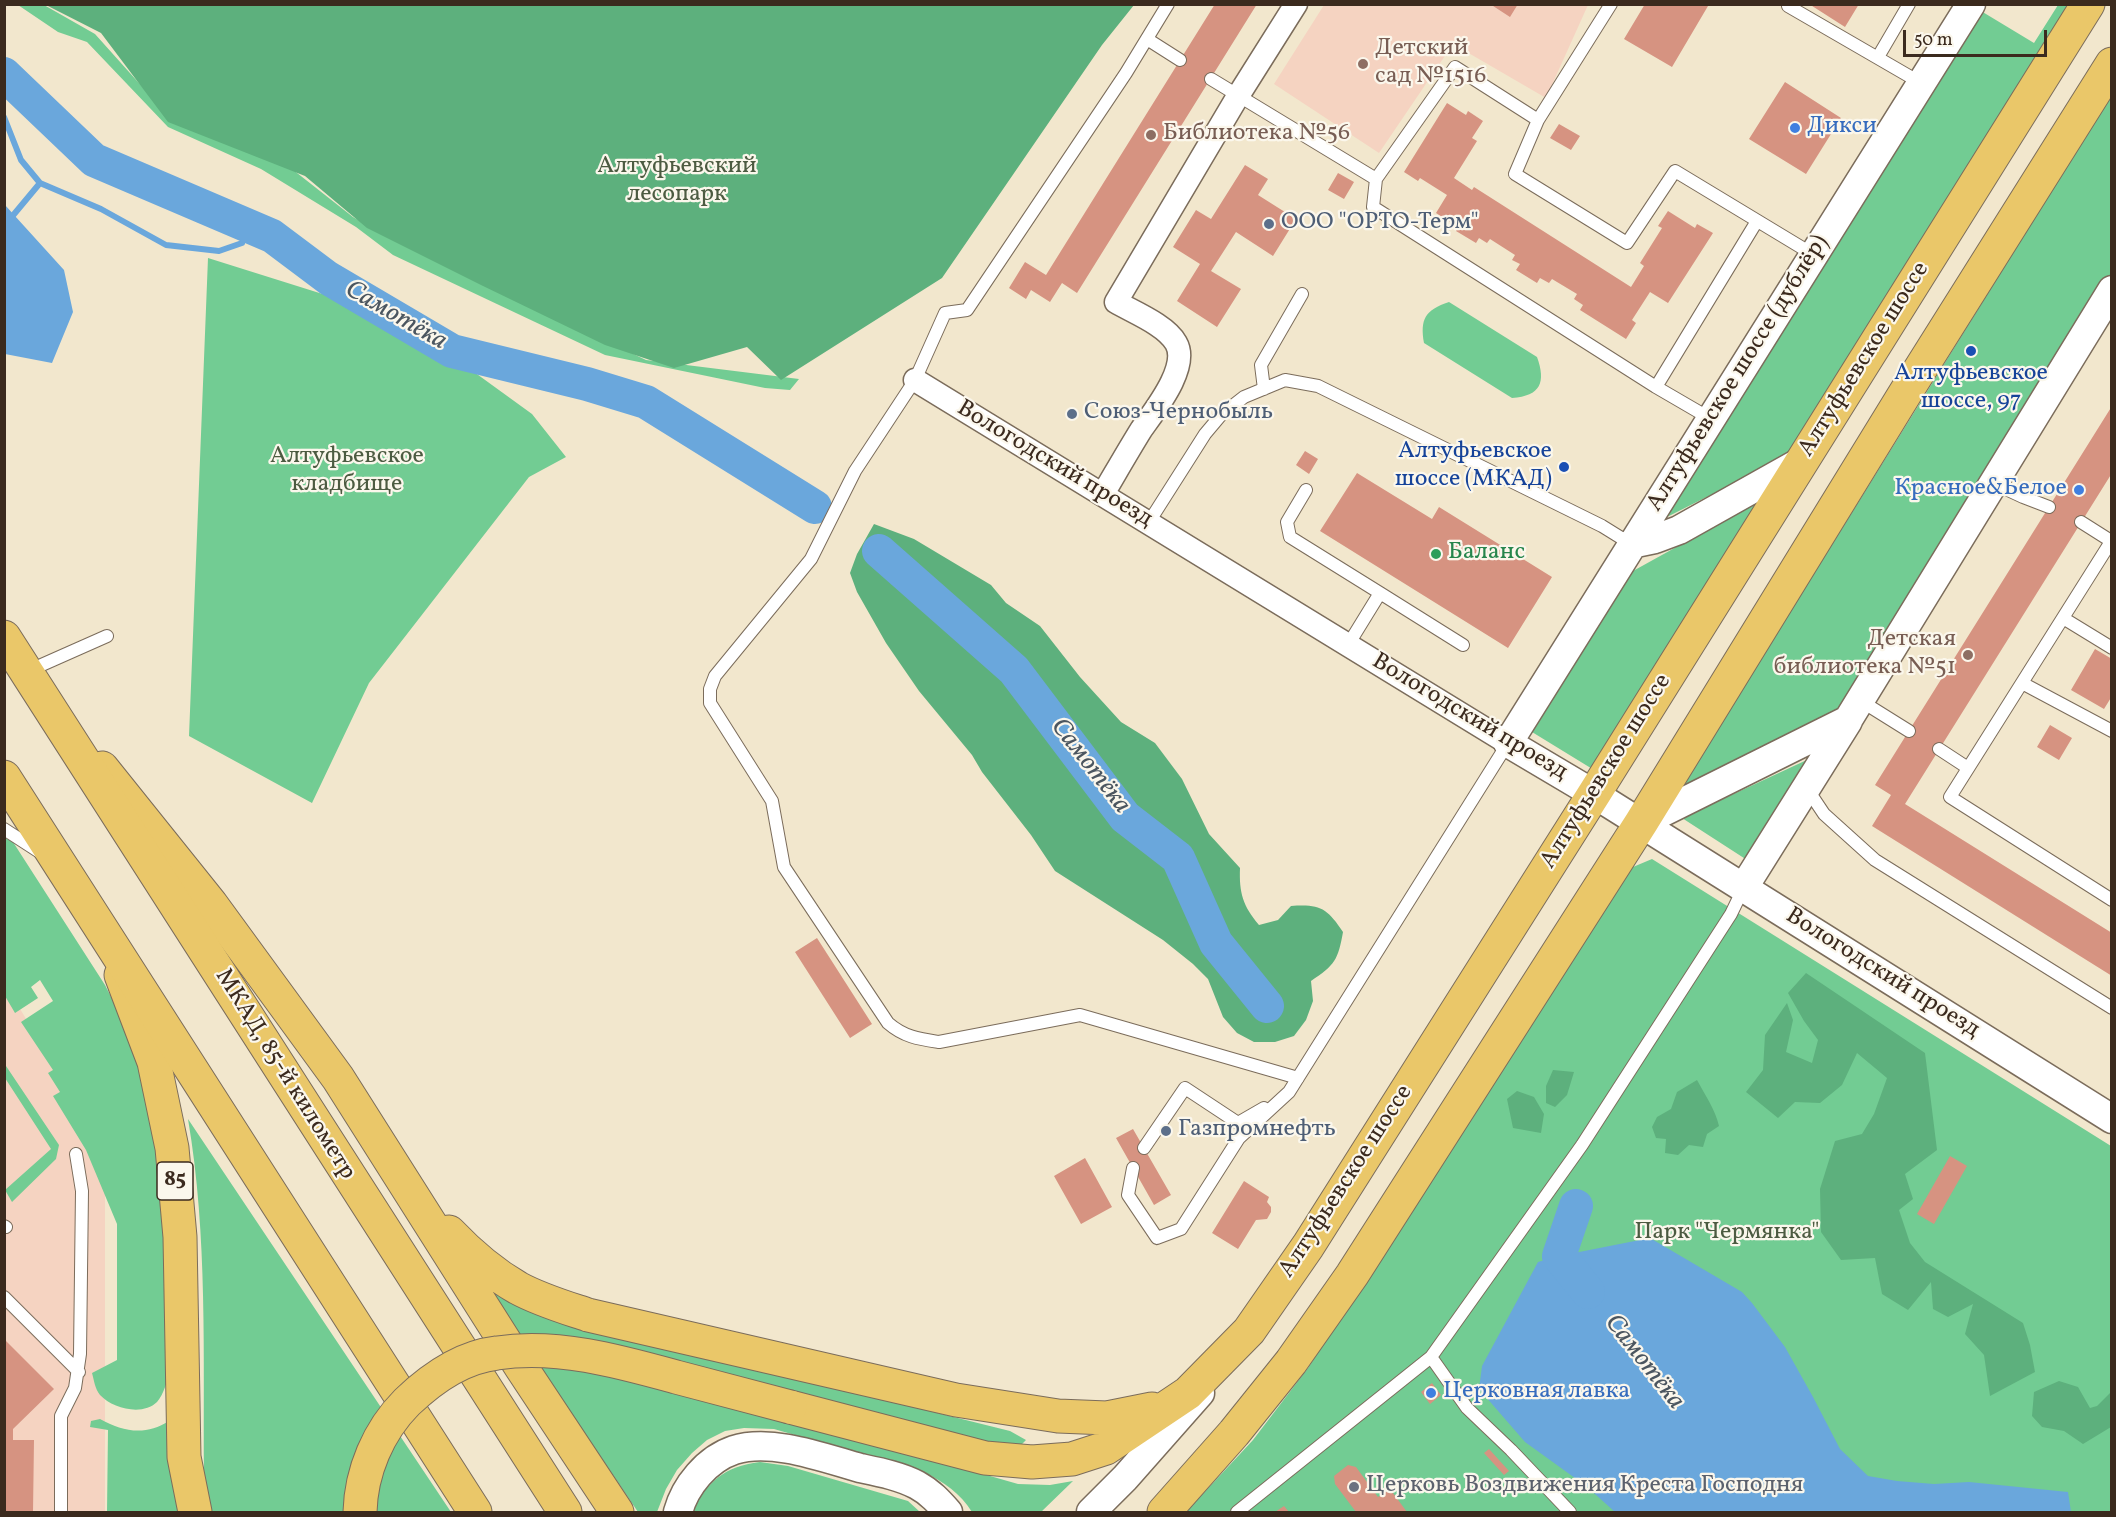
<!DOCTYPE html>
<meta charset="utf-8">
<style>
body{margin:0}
#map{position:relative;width:2116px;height:1517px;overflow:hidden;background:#f2e7cd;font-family:Vollkorn,serif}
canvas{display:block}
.frame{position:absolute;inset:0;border:6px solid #3b2a1e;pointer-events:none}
.scale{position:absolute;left:1903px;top:30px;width:144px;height:27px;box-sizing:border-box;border:3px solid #3b2a1e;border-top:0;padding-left:8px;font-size:18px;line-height:21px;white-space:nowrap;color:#3b2a1e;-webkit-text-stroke:4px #fbf7ec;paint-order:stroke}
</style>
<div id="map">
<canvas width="2116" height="1517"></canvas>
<div class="frame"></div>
<div class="scale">50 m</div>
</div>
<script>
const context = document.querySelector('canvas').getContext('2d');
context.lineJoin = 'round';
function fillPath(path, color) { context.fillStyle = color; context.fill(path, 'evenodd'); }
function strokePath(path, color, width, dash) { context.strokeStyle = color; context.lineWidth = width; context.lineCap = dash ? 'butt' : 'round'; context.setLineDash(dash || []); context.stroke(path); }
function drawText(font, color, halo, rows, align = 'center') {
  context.font = font + ' Vollkorn,serif'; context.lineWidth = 4.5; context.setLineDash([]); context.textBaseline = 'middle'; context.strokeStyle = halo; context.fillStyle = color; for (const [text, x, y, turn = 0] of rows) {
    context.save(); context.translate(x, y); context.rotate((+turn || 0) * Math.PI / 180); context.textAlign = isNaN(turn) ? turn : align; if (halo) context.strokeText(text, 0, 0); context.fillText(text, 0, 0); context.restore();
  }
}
const built = new Path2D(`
 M1324,5H1588L1546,98L1453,44L1379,153L1274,84Z
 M4,982L105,1151V1512H5Z`);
const green = new Path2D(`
 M18,5H44L95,34L172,120L292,169L353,217L389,238L646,360L799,379L790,390L765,388L605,355L393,255L356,227L261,169L168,127L87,42L58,32Z
 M2058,5H2072L1790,455L1665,518L1981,11L2034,43Z
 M2111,95V276L1841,711L1681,788Z
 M208,258L348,302L452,356L532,414L566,457L529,477L369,683L312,803L189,736Z
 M1449,302L1537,357C1546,382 1541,396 1512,398L1424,343C1420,319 1425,310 1449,302Z
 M1765,498L1594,770L1532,732L1633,571Z
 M1811,758L1747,860L1682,818Z
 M5,838L13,842L105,985L135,1044L161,1165L170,1371C167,1381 164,1394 157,1402C143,1416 113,1409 100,1395C95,1389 94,1380 92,1373L117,1360V1224L86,1150L53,1096L60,1092L48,1073L53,1070L21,1022L53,1001L40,980L31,987L38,998L15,1013L5,996Z
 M1652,859L2111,1146V1512H1186L1253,1440L1308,1368L1633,867Z
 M4,1063L59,1145L56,1159L12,1202L5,1190L51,1149L5,1078Z
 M188,1119L451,1512H209L204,1476C203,1357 208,1236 188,1119Z
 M480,1278L865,1395L1010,1431L1026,1440L1021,1445L962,1468L1018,1484L1050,1485L1073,1481L1041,1512H972C960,1493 945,1483 924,1472L774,1429L744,1428L725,1431L707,1440L692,1453L677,1470L666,1489L657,1512H638Z
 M100,1419C123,1432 146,1436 169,1421L179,1512H107L108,1430L90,1427L91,1421Z
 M760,1462L788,1466L908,1501L920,1512H690C709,1481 723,1467 760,1462Z`);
const forest = new Path2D(`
 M46,5H1134L1102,45L942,278L781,380L747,347L674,368L605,345L481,285L367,228L305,176L168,122L101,33Z
 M874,524L914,539L991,585L1006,603L1040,626L1080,677L1121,722L1155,743L1182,779L1209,834L1240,868C1239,893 1243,906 1259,925L1278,920L1291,906C1320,904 1327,908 1343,932C1338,960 1335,965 1311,981L1313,1001L1306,1020L1294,1036L1275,1042H1254L1237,1033L1223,1017L1208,979L1193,964L1163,940L1055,871L1031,835L982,772L972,755L919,691L886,643L857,592L850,573L857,554Z
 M1806,973L1925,1053L1937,1150L1905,1174L1913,1199L1899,1210L1910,1243L1925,1262L2023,1323L2030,1345L2035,1372L1990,1396L1984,1355L1965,1334L1973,1304L1948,1317L1933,1309L1931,1282L1908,1310L1882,1294L1875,1258L1841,1260L1821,1232L1820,1189L1835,1141L1862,1134L1874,1114L1887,1078L1857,1053L1842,1085L1820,1103L1795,1102L1778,1118L1746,1092L1763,1070L1765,1035L1787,1003L1793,1020L1786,1052L1812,1063L1818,1040L1804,1021L1788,993Z
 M1553,1070L1574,1072L1567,1095L1555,1107L1546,1103V1086Z
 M1697,1080C1705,1095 1715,1109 1719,1126L1707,1134L1703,1147L1689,1145L1678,1155L1665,1153L1666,1139L1656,1138L1652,1127L1657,1117L1671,1109L1677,1092Z
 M1517,1091L1534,1097L1544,1114L1541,1133L1513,1128L1507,1099Z
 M2059,1381L2078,1387L2090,1408L2097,1406L2111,1392V1427L2083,1444L2064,1431L2042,1427L2032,1416L2034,1392Z`);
const water = new Path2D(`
 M5,205L64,270L73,312L52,363L5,354Z
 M1650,1238L1742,1292L1752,1303L1785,1347L1813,1397L1840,1449L1868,1476L1897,1481L1934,1484L1969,1482L2068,1492L2071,1512H1615L1586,1486L1525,1442L1479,1389L1482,1366L1538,1262L1559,1256Z`);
const stream = new Path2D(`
 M4,117L21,160L40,183L101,209L166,245L219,251L242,243
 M10,219L40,183`);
const river = new Path2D(`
 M4,74L94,160L272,236L328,278L452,351L587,384L646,402L815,507
 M879,551L1014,670L1125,817L1178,858L1216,943L1267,1006
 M1576,1206L1559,1256L1588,1292`);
const building = new Path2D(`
 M1215,4H1257L1077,293L1062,283L1050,302L1031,290L1026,299L1009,288L1025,262L1046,275Z
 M1490,4H1518L1510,17Z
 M1645,4L1708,6L1672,67L1624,39Z
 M1809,4H1859L1845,27Z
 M1785,82L1841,118L1806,174L1749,139Z
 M1447,103L1466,115L1468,111L1483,121L1472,138L1477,141L1454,178L1472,190L1474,187L1631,287L1644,266L1640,263L1662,228L1658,226L1668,211L1695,228L1697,224L1713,233L1668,303L1650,292L1632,320L1636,323L1626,339L1580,310L1583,305L1574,299L1577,294L1552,279L1549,283L1540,278L1537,283L1516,270L1520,264L1512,260L1515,255L1490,239L1487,243L1479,238L1476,243L1456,231L1458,227L1436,213L1447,195L1420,178L1418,181L1404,172Z
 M1559,124L1580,136L1571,150L1550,138Z
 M1245,165L1268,179L1258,195L1296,219L1273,256L1236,232L1211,271L1241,289L1217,327L1177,301L1200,264L1173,247L1196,210L1211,219Z
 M1338,173L1354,182L1344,199L1328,190Z
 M2112,406V473L1905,804L2112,933V976L1872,826L1891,795L1875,785Z
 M1305,451L1318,459L1309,474L1296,465Z
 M1357,473L1432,519L1439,507L1552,577L1508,648L1320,531Z
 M2095,649L2112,659V696L2104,709L2071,690Z
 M2050,725L2072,738L2059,760L2037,747Z
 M817,938L872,1024L850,1038L795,952Z
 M1133,1129L1171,1195L1154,1205L1116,1138Z
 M1950,1156L1967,1166L1934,1224L1917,1214Z
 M1085,1158L1112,1207L1081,1224L1054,1176Z
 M1244,1181L1269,1197L1267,1202L1271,1207V1212L1267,1219L1256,1220L1238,1249L1212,1233Z
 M4,1339L54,1389L13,1429V1440H34L33,1512H4Z
 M1432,1383L1441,1395L1430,1404L1421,1392Z
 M1489,1449L1509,1471L1504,1475L1484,1453Z
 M1348,1465L1356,1467L1378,1497L1390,1489L1407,1512H1356L1335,1484L1334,1476Z
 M1284,1506L1289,1512H1275Z`);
const service = new Path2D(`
 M1168,4L1126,73L967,310L945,313L915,380L855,471L811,559L715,676L710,689V703L772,801L784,867L888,1023C904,1037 919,1039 939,1042L1080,1015L1298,1078
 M1789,4L1788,6L1921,83
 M1147,39L1180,60
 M1878,57L1909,4
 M1211,79L1376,179L1373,207L1656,387L1711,419
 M1538,120L1611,4
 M1376,179L1455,67L1538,120L1515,174L1627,243L1675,171L1814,255
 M1656,387L1757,221
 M1264,389L1261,365L1302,294
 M1993,483L2023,497L2049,507
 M1306,490L1287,522L1290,537L1380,593
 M1149,522L1205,434L1221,415L1244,397L1285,380L1318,386L1602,526L1631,544
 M2081,522L2111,541
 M2112,540L1950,797L2112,900
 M2063,618L2112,648
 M1348,645L1380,593L1463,645
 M28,671L107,636
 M2022,683L2112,731
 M1861,701L1909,731
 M1939,749L1968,768
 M1806,787L1824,814L1875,860L2112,1008
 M4,829L41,853
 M1144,1148L1185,1088L1238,1123L1264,1108
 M1133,1168L1128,1195L1157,1238L1181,1229L1239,1138L1289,1092L1508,743
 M4,1226L6,1227
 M4,1297L79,1372
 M1431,1357L1467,1408L1511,1450L1570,1512
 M61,1512V1416L75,1388L80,1354L82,1191L76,1154
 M1237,1512L1431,1357L1582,1145L1731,914L1744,887`);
const minor = new Path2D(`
 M915,380L1508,743
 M1103,494C1116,472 1128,451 1141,430C1154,411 1190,367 1176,343C1166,325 1133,312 1116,302L1238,96L1296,4`);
const tertiary = new Path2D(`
 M1971,4L1508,743L1594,794L2112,1119
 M1631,544L1655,539L1679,530L1802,461
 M1641,823L1848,720L2112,290
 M1744,887L1848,721
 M678,1512C685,1486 707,1459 734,1450C772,1438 824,1458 860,1468C879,1472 900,1476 917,1485C930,1492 939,1502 948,1512
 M1091,1512L1125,1478L1200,1393`);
const primary = new Path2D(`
 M102,768L211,904L338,1078L521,1367L617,1512
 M121,975L154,1062L172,1148L180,1237L184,1457L195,1512
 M449,1232C469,1253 492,1273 518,1288C540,1300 564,1307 588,1315L956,1400L1058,1416L1107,1418L1152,1409
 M790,1407L985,1458L1032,1462L1072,1459L1106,1448L1188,1393L1249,1331L1308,1246L1594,794L2088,4
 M1164,1512L1234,1433L1291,1362L1352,1275L1641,823L1909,387L2112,64`);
const trunk = new Path2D(`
 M4,637L565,1512
 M4,777L475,1512`);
const primaryBridge = new Path2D(`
 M360,1512C361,1472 378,1431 407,1402C431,1379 462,1357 497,1353C557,1344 618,1361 676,1377C714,1387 752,1397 790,1407`);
const markers = [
 [1363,64,6,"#8d6e63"],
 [1795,128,6,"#3f7fe0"],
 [1151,135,6,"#8d6e63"],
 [1269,224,6,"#5c6f8a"],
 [1971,351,6,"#1a4fb4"],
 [1072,414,6,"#5c6f8a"],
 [1564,467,6,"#1a4fb4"],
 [2079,490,6,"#3f7fe0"],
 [1436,554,6,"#2e9e5b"],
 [1968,655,6,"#8d6e63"],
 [1166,1131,6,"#5c6f8a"],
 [1431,1393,6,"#3f7fe0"],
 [1354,1487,6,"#6b7280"]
];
const shields = [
 [175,1181,36]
];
const shieldNames = [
 ["85",175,1181]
];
const educationNames = [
 ["Детский",1375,50],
 ["сад №1516",1375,78],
 ["Библиотека №56",1163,135],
 ["Детская",1956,641,"right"],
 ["библиотека №51",1956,669,"right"]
];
const shopNames = [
 ["Дикси",1807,128],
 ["Красное&Белое",2067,490,"right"],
 ["Церковная лавка",1443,1393]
];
const parkNames = [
 ["Алтуфьевский",677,168],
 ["лесопарк",677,196],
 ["Алтуфьевское",347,458],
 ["кладбище",347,486],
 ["Парк \"Чермянка\"",1727,1234]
];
const serviceNames = [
 ["ООО \"ОРТО-Терм\"",1281,224],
 ["Союз-Чернобыль",1084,414],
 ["Газпромнефть",1178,1131]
];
const streetNames = [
 ["Алтуфьевское шоссе",1865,360,-58],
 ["Алтуфьевское шоссе (дублёр)",1739,374,-58],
 ["Вологодский проезд",1054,465,31],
 ["Вологодский проезд",1469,718,31],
 ["Алтуфьевское шоссе",1607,772,-58],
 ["Вологодский проезд",1882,974,32],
 ["МКАД, 85-й километр",284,1075,58],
 ["Алтуфьевское шоссе",1347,1182,-57]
];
const transitNames = [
 ["Алтуфьевское",1971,375],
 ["шоссе, 97",1971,403],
 ["Алтуфьевское",1552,453,"right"],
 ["шоссе (МКАД)",1552,481,"right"]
];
const leisureNames = [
 ["Баланс",1448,554]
];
const worshipNames = [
 ["Церковь Воздвижения Креста Господня",1366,1487]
];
const waterNames = [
 ["Самотёка",395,317,30],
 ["Самотёка",1089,767,52],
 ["Самотёка",1643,1363,52]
];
fillPath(built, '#f5d3c1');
fillPath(green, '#72cc93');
fillPath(forest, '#5db07d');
fillPath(water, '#6aa7dc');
strokePath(stream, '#6aa7dc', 6);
strokePath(river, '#6aa7dc', 34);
fillPath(building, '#d69381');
strokePath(service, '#7b6c5b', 14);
strokePath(minor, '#7b6c5b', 25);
strokePath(tertiary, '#7b6c5b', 31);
strokePath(primary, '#7b6c5b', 35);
strokePath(trunk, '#7b6c5b', 35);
strokePath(service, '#fff', 12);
strokePath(minor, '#fff', 22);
strokePath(tertiary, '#fff', 28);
strokePath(primary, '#eac769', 33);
strokePath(trunk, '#eac769', 33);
strokePath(primaryBridge, '#7b6c5b', 35, []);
strokePath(primaryBridge, '#eac769', 33);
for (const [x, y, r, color] of markers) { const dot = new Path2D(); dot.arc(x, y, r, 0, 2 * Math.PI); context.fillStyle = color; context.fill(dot); strokePath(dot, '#fbf7ec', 2); }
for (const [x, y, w] of shields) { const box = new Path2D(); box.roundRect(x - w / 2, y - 19, w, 38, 4.5); context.fillStyle = '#fbf7ec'; context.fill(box); strokePath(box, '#3b2a1e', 1.5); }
drawText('bold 22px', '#3b2a1e', null, shieldNames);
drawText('24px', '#785e54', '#fbf7ec', educationNames, 'left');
drawText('24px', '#366cbe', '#fbf7ec', shopNames, 'left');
drawText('24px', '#4c5b41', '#fbf7ec', parkNames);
drawText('24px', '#4e5e75', '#fbf7ec', serviceNames, 'left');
drawText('24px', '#3b2a1e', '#fbf7ec', streetNames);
drawText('24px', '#164399', '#fbf7ec', transitNames);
drawText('24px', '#27864d', '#fbf7ec', leisureNames, 'left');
drawText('24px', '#5b616d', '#fbf7ec', worshipNames, 'left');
drawText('italic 26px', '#4b5660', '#fbf7ec', waterNames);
</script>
